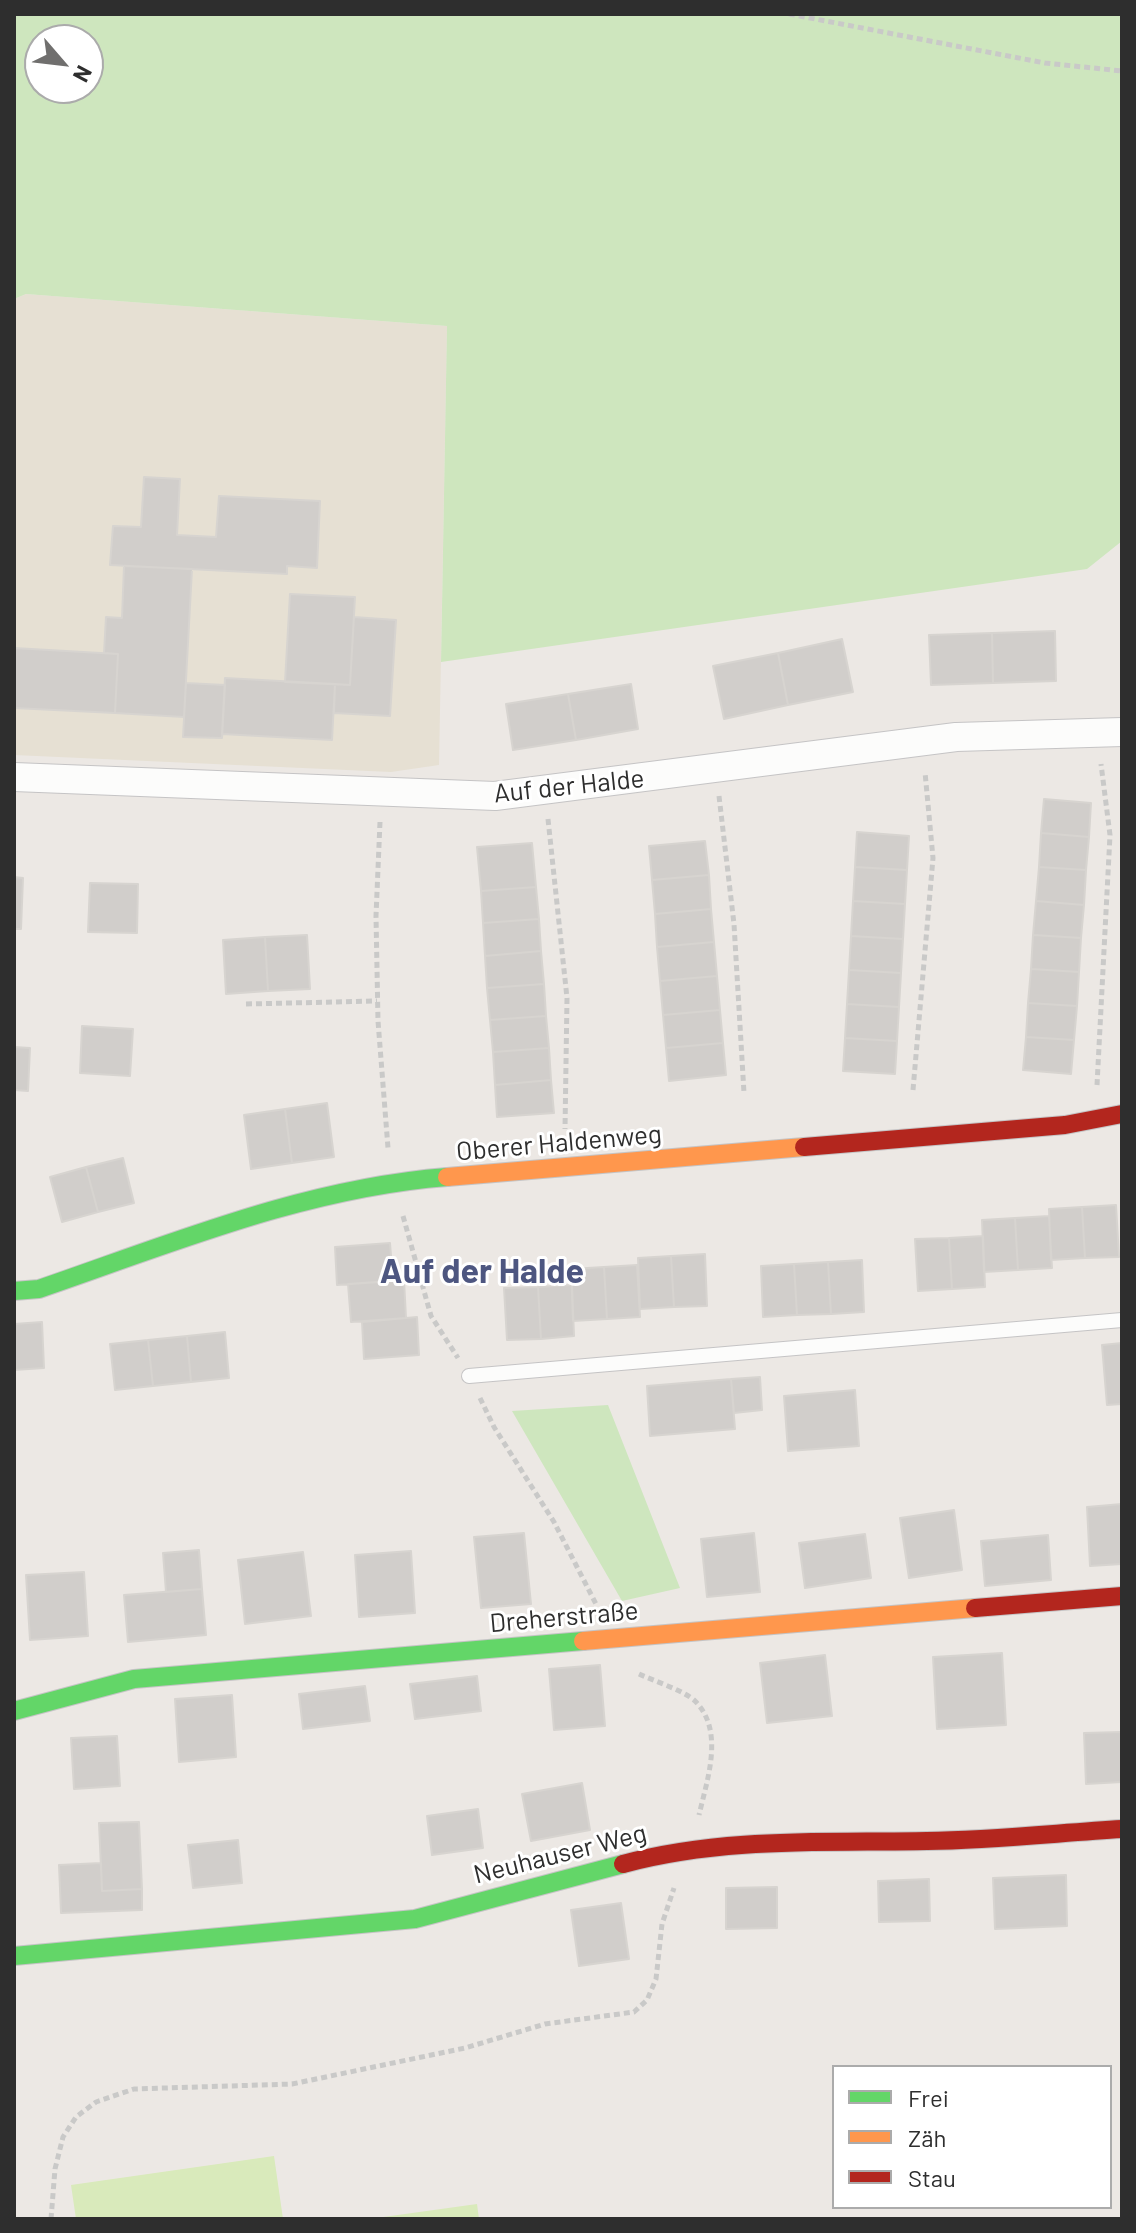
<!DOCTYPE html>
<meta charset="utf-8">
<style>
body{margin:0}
#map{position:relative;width:1136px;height:2233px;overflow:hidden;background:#ece8e4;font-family:Barlow,sans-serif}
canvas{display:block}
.frame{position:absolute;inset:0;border:16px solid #2e2e2e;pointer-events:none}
.legend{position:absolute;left:832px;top:2065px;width:280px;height:144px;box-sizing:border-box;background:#fff;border:2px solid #ababab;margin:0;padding:10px 14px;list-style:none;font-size:24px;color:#2e2e2e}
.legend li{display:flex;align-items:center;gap:16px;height:40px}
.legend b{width:40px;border:2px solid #ababab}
.north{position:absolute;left:24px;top:24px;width:80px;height:80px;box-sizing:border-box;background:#fff;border:2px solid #ababab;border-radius:50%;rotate:118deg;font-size:22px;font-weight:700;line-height:32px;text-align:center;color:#2e2e2e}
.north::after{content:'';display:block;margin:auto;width:28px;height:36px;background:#706f6e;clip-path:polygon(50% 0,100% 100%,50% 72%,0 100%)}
</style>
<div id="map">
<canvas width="1136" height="2233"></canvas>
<div class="frame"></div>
<ul class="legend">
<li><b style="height:10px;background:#63d668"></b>Frei</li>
<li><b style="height:10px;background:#ff974d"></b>Zäh</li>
<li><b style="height:10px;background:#b3261e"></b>Stau</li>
</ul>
<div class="north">N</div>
</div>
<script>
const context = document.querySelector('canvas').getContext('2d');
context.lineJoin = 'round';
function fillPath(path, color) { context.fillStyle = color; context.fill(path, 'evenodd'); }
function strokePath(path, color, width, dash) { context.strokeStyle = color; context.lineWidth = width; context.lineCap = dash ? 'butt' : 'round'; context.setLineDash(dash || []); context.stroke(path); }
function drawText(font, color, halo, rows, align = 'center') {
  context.font = font + ' Barlow,sans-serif'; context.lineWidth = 6; context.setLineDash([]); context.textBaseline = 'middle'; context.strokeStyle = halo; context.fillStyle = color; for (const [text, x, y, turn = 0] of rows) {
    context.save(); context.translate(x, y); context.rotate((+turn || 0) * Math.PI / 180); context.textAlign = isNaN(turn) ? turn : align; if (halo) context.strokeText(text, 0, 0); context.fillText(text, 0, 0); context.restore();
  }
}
const education = new Path2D(`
 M26,294L447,326L439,765L391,772L14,755V299Z`);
const green = new Path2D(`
 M14,14H1122V541L1087,569L441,662L447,326L26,294L14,299ZM40,40H88V88H40Z
 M608,1405L680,1588L622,1601L512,1411Z`);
const pitch = new Path2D(`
 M274,2156L283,2219H76L71,2185Z
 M477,2204L479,2219H369Z`);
const building = new Path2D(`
 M144,477L180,479L177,535L216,537L219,496L320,501L317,568L287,566V574L110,565L113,526L141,527Z
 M124,566L192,569L184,717L115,713L118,654L104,653L106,617L122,618Z
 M290,594L355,597L350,685L285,682Z
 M354,617L396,620L390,716L334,713L335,684L350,685Z
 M1055,631L1056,681L993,683L992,633Z
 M992,633L993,683L931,685L929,635Z
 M842,639L853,692L788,705L778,653Z
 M14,648L118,654L115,713L14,708Z
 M778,653L788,705L724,719L713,666Z
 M225,678L335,684L332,740L222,734Z
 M186,683L225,685L222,738L183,737Z
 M631,684L638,729L576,740L568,694Z
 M568,694L576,740L513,750L506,704Z
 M1044,799L1091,803L1089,837L1041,833Z
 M857,832L909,836L907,870L855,867Z
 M1041,833L1089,837L1086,870L1039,867Z
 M705,841L709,875L652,880L649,846Z
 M532,843L536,887L481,891L477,847Z
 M855,867L907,870L905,904L853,901Z
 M1039,867L1086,870L1084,905L1036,901Z
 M709,875L711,909L655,914L652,880Z
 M14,877L23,878L21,929H14Z
 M90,883L138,884L137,933L88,932Z
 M536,887L539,919L483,923L481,891Z
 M853,901L905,904L903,939L851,936Z
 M1036,901L1084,905L1081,938L1033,935Z
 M711,909L714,942L657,947L655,914Z
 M539,919L541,951L485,956L483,923Z
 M307,935L310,989L268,991L265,937Z
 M1033,935L1081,938L1079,972L1031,969Z
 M851,936L903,939L901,973L849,970Z
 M265,937L268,991L226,994L223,940Z
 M714,942L717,976L660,981L657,947Z
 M541,951L544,984L487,988L485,956Z
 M1031,969L1079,972L1077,1006L1028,1003Z
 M849,970L901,973L899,1007L847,1004Z
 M717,976L720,1010L663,1015L660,981Z
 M544,984L546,1016L490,1020L487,988Z
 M1028,1003L1077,1006L1074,1040L1026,1037Z
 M847,1004L899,1007L897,1041L845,1038Z
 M720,1010L723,1043L666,1048L663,1015Z
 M546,1016L549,1048L493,1052L490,1020Z
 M82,1026L133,1029L130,1076L80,1073Z
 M1026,1037L1074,1040L1071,1074L1023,1070Z
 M845,1038L897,1041L895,1074L843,1071Z
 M723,1043L726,1075L669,1081L666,1048Z
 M14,1047L30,1048L28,1091L14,1090Z
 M549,1048L551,1080L495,1085L493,1052Z
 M551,1080L554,1113L497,1117L495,1085Z
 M327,1103L334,1157L292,1163L285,1109Z
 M285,1109L292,1163L251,1169L244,1115Z
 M123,1158L134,1203L98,1212L86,1167Z
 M86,1167L98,1212L62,1222L50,1177Z
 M1116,1205L1119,1257L1085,1258L1082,1207Z
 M1082,1207L1085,1258L1051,1260L1049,1209Z
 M1049,1216L1052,1268L1018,1270L1015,1218Z
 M1015,1218L1018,1270L984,1272L982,1220Z
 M983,1236L985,1287L952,1289L949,1238Z
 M949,1238L952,1289L918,1291L915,1239Z
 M390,1243L393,1281L337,1285L335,1247Z
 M705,1254L707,1306L674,1307L671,1256Z
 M671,1256L674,1307L640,1309L638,1258Z
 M862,1260L864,1312L831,1314L828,1262Z
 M828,1262L831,1314L797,1315L794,1264Z
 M794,1264L797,1315L763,1317L761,1266Z
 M637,1265L640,1317L607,1319L604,1267Z
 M604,1267L607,1319L573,1321L571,1269Z
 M404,1280L406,1318L351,1322L348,1284Z
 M572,1285L574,1336L541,1339L538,1287Z
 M538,1287L541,1339L507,1340L504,1288Z
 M417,1317L419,1355L364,1359L362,1322Z
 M42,1322L44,1368L14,1370V1324Z
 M225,1332L229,1378L191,1382L187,1336Z
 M187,1336L191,1382L153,1386L148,1340Z
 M148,1340L153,1386L115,1390L110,1344Z
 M1122,1343V1404L1107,1405L1102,1345Z
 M760,1377L762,1410L734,1413L731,1379Z
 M731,1379L735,1429L650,1436L647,1386Z
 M855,1390L859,1446L788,1451L784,1396Z
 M1122,1504V1564L1090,1566L1087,1507Z
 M954,1510L962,1570L909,1578L900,1518Z
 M524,1533L531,1604L481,1608L474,1537Z
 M754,1533L760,1592L707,1597L701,1539Z
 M865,1534L871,1578L805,1588L799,1543Z
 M1048,1535L1051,1580L985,1586L981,1541Z
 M199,1550L202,1589L166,1592L163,1553Z
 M411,1551L415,1613L359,1617L355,1555Z
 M303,1552L311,1616L245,1624L238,1560Z
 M84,1572L88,1636L30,1640L26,1575Z
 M202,1589L206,1635L128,1642L124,1595Z
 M1002,1653L1006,1725L937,1729L933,1657Z
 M825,1655L832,1716L767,1723L760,1663Z
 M600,1665L605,1726L554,1730L549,1669Z
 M477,1676L481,1711L415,1719L410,1684Z
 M365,1686L370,1721L303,1729L299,1694Z
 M232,1695L236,1757L179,1762L175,1699Z
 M1122,1732V1782L1086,1784L1084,1733Z
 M117,1736L120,1786L74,1789L71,1738Z
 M582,1783L590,1830L531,1841L522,1794Z
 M478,1809L483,1848L432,1855L427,1816Z
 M139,1822L142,1889L102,1891L99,1823Z
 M238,1840L242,1883L193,1888L188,1845Z
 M101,1863L102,1891L142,1889V1910L61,1913L59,1865Z
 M1066,1875L1067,1926L995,1929L993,1878Z
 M929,1879L930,1921L879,1922L878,1881Z
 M777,1887V1928L726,1929V1888Z
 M621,1903L629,1959L579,1966L571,1910Z`);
const path = new Path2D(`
 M789,14L1045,63L1122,71
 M719,796L734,924L744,1093
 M548,819L567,998L565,1129
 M380,822L376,916L378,1021L388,1148
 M246,1004L377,1001
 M1097,1085L1110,835L1101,764
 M913,1090L933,858L925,772
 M403,1216L431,1316L458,1358
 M480,1398L494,1427L554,1522L597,1606
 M639,1674C654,1681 685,1691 695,1701C725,1731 707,1780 699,1815
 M51,2219L55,2169L63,2137L76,2117L96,2102L134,2089L292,2084L465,2048L545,2024L634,2012L647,2000L656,1979L662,1924L674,1888`);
const lane = new Path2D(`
 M469,1376L1122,1320`);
const street = new Path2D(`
 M14,777L495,796L956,737L1122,732`);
const fast = new Path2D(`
 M14,1291L39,1289C173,1243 305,1188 447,1177
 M14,1711L134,1679L583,1641
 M14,1956L415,1919L623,1864`);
const slow = new Path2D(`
 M447,1177L804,1147
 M583,1641L975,1608`);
const jam = new Path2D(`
 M804,1147L1065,1125L1122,1114
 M975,1608L1122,1596
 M623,1864C723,1837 825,1843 927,1841C992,1840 1057,1833 1122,1829`);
const streetNames = [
 ["Auf der Halde",569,786,-6],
 ["Oberer Haldenweg",559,1143,-5],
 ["Dreherstraße",564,1617,-5],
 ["Neuhauser Weg",560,1854,-14]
];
const districtNames = [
 ["Auf der Halde",482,1272]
];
fillPath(education, '#e6e0d3');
fillPath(green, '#cee6be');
fillPath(pitch, '#d9eabb');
fillPath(building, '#d1cecb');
strokePath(building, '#d7d4d0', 2);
strokePath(lane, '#c5c4c5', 16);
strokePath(street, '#c5c4c5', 30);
strokePath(fast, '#c5c4c5', 20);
strokePath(slow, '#c5c4c5', 20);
strokePath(jam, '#c5c4c5', 20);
strokePath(path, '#c9c9c8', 5, [6, 4]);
strokePath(lane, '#fcfcfb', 14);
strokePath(street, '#fcfcfb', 28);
strokePath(fast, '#63d668', 18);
strokePath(slow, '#ff974d', 18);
strokePath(jam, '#b3261e', 18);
drawText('26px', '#2e2e2e', '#fff', streetNames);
drawText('bold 34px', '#4d5680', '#fff', districtNames);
</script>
